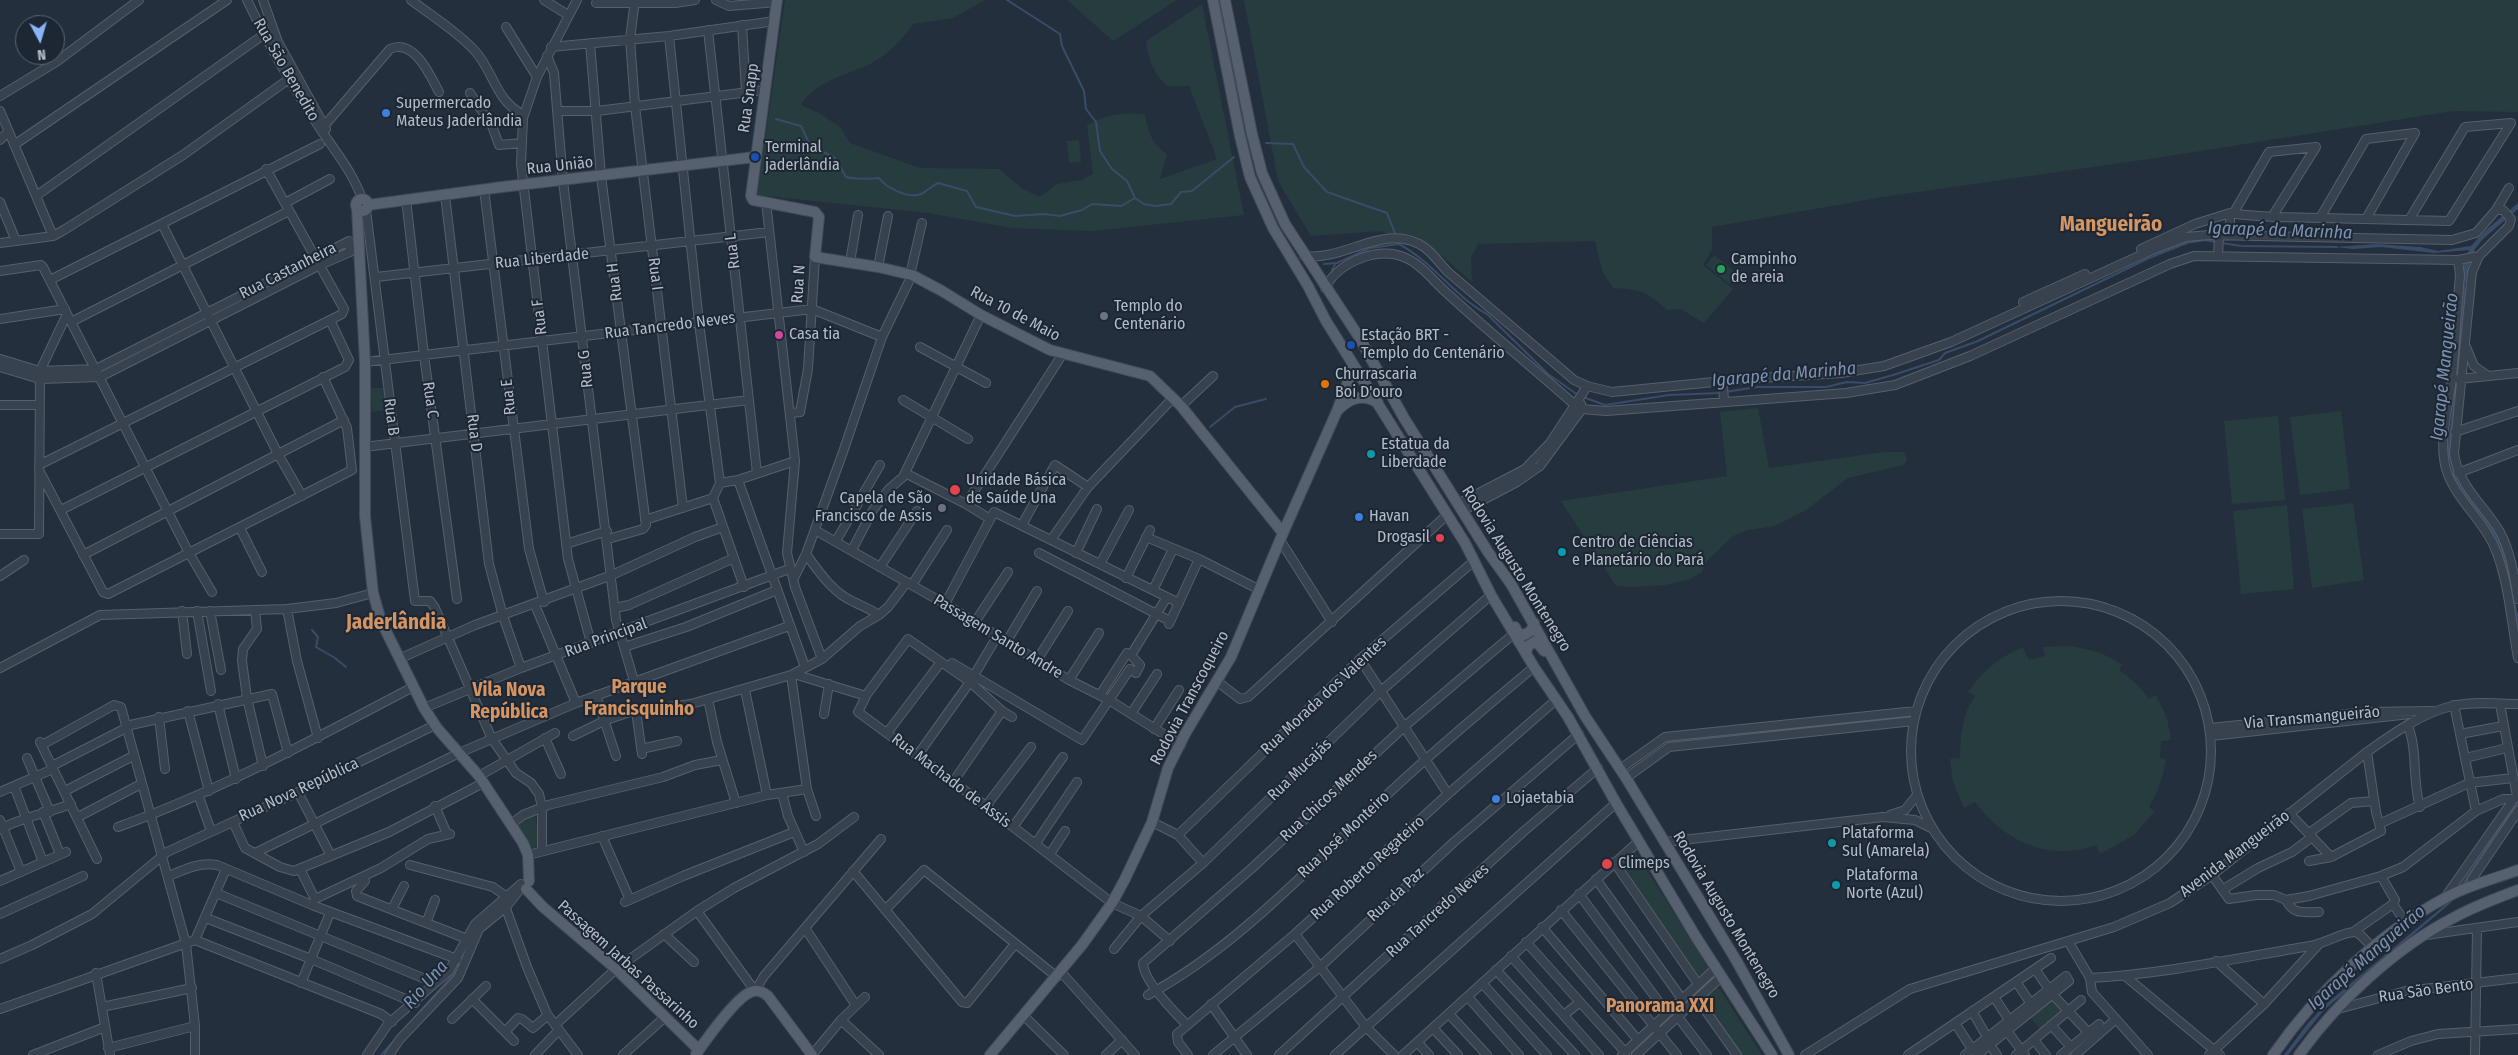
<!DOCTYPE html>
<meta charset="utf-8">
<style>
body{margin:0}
#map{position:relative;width:2518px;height:1055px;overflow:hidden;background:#242f3e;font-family:"Fira Sans Condensed",sans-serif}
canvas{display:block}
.north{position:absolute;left:15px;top:15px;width:50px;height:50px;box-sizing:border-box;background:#1d2633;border:1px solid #59626f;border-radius:50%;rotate:174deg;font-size:14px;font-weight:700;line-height:20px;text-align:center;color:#b4bcc9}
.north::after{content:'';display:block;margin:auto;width:18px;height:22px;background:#8ab4f8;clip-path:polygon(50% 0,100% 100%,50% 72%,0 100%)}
</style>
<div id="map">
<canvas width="2518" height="1055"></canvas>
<div class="north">N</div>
</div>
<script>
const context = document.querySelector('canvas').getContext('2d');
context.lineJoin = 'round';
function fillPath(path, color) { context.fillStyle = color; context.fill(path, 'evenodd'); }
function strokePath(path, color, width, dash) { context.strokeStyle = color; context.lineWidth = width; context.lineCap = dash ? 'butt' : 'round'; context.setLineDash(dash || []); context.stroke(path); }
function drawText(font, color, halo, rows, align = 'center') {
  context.font = font + ' "Fira Sans Condensed",sans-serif'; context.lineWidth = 4; context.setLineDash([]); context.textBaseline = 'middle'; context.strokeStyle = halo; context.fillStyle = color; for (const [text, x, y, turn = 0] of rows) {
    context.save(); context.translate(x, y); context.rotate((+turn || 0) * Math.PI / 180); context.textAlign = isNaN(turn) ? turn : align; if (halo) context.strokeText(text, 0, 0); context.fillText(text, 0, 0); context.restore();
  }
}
const green = new Path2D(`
 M785,0H985L953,18L913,24C902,40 890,53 872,63C848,75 815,81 801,105L821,114L841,128L850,143L920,168L999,169L1023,189L1040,197L1057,184L1081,180L1093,174L1087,125C1105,115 1124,111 1145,115C1149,133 1151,143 1167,154L1160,179L1217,159L1189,86H1167C1154,74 1148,60 1146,41L1202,4L1244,215L1093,231L1012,228L928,213L757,195Z
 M1067,0H1177L1113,41Z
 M1244,0H2518V112L2453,111L2163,157L1883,197L1712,227V250L1703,265L1733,289L1704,323L1681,309L1667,310C1646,290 1641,290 1613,288L1602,271L1595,241L1478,244L1471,257L1472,282C1454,267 1436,248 1415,238C1404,233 1395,239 1381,231L1311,236L1278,181Z
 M1079,140L1081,162L1069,163L1067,141Z
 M1714,255L1737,273L1729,284L1706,265Z
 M370,388H385L386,410L372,412Z
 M1758,408L1769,468L1884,452H1904L1907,459L1904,465L1848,478L1806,510L1775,526L1748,530L1733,536L1707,561L1702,572L1690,579L1665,585L1633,587L1616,586L1561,501L1727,476L1720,412Z
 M2341,411L2350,489L2300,495L2290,417Z
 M2278,416L2285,500L2232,504L2224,421Z
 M2353,503L2364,580L2312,588L2302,509Z
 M2287,505L2294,589L2241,594L2233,511Z
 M2072,646L2101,653L2122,664L2119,670L2138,685L2149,699L2156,695L2167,718L2171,740L2161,741L2160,758L2166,759C2163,777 2159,791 2149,807L2155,811L2134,835L2100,854L2096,845C2048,863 2003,840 1975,802L1964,808L1953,782L1950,759L1960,758C1960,736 1962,715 1975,696L1968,692C1982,671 2000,657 2023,647L2029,660L2045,656L2043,647Z
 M535,814L538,833L537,846L533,849L516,827L525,818Z
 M1633,848L1709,969L1699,979L1619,861Z
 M1717,985L1762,1055H1739L1701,1001Z
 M2053,995L2069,1010L2043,1032L2028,1015Z`);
const water = new Path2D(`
 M2518,203V209L2483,239L2475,249L2470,262L2465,284L2467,302L2462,365L2450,446L2455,472L2500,539L2508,561L2518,615V637L2500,547L2456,484L2447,452L2458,362L2459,299L2464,264L2469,250L2434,253L2381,247L2353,249L2335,247L2377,244L2420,247L2438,251L2471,246L2485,231Z
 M2518,799V808L2467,883L2460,886Z
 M2453,901L2324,1010L2288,1055H2284L2308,1023L2326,1004L2446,904Z`);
const stream = new Path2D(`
 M1007,0L1060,34L1062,46L1084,91L1086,109L1096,122L1100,151L1112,169L1127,181L1135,198L1144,204L1155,206L1171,204L1181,192L1192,191L1234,157
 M776,119L801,126L810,145L835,158L846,177C853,179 871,179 879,178C886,188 909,199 921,194C927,191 932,186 938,183L967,191L976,207L1015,216L1044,214L1060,216L1082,210L1092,204L1121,206L1135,198
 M1266,143L1293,144L1304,167L1327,192L1387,213L1396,236
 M1398,241L1399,244C1434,263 1454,296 1487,314L1548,374L1578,395
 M2222,243L2241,246L2337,247
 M1324,264L1337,263L1370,248L1399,244
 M1332,270L1336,263
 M1725,392L1757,387H1826L1847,382L1865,383L1893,375L1939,360L1945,353L1978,341L2149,258L2187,243L2204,240L2217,242
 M1583,397L1605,405L1669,395L1720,393
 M1210,427L1235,407L1266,399
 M312,630L318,637L316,647L335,658L346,667
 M461,961L465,952
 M381,1055L459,968`);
const minor = new Path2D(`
 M247,0C268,44 292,86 319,127C334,150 353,172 362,199
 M263,0L278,42L326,129
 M411,0C432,16 458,32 475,51C494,72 496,102 524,115
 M544,0L568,15
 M577,0L537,77L523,118L521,164L568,559L591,643
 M635,0L630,39L635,106L683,508
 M716,0L729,6L777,2
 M596,3H675L695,0
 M742,25L746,92
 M506,27L537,77
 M708,30L757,473
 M590,43L601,176L646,525L643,529L608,539
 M551,47L669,36L775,21
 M547,56L554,73L563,181L616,620L634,681
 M470,93L492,126L499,145L522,143
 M0,96L56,62L139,0
 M0,111L53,236
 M557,111H597L765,90
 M325,125L390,49C414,38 430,75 439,92
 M0,140L8,132
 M14,145L227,0
 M484,189L529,549L544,602
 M445,195L489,564L503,616L521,668
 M36,196L263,35
 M406,199L424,355L457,599
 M0,202L16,241
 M766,202L795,461L787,553L795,587L822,659
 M285,203L330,179
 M366,210L415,601H430L435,608L492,739L516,773L531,783L539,794L542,807V851
 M2496,210L2509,188
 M2230,213C2261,218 2291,217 2322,218C2364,219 2406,220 2449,221L2511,123L2465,127L2409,220
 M2233,214L2269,152L2316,147L2272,217
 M2320,218L2366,139L2415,133L2366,219
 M162,224L278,454L302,496
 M0,243L53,236L64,230L183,155L289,79
 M2141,249L2195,224L2230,213V235
 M1304,256C1344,262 1385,221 1424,247C1433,253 1440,264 1448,272L1574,380L1587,386L1612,392L1744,379L1841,373L1884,366L1951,342L2152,250L2186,237L2209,235L2452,240L2476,233L2496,210H2503L2511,219L2509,226L2479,256L2472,272L2454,453C2458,486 2484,505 2500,532C2511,553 2514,575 2518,599
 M2218,256L2219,235
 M2458,260L2460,275C2457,309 2455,344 2452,378C2449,405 2439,437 2445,465C2452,496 2481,517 2494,546C2509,580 2511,622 2518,658
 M850,262L858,215
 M878,267L888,216
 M0,271L41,265L43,267L189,553L212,592
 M910,275L922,223
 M376,277L769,232
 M50,280L320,144
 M1325,288C1339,261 1380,245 1408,259C1423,266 1435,283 1448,294C1489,332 1533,368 1575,405L1582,409L1606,411L1846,393L1895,385L1970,356L2170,264L2194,256L2458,260L2479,256
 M2023,302L2085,274
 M0,319L65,309
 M71,322L289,211
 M920,347L986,383
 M2466,347L2474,366L2488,376
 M0,359L40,371L96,369L349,241L350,252L320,265L100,377L40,379L0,367
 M365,362L812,309L882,337
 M2459,379L2518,373
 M1723,385L1724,402
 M903,400L968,439
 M0,405H39
 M1181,406L1213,376
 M791,413L800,412L808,369L815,257
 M2455,432L2518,411
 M364,447L749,400
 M39,465L342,314L344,309L266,169
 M39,470L103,592L108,594L352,470L347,428L323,377
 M905,473L966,504L990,519
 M2458,473L2518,450
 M738,480L805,667
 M720,483L738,480L795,461
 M713,498L744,587
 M966,504L1062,355
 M1458,504L1525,469L1550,443L1584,391
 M61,510L345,367L349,360L330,320
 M1462,511L1517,482L1540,466L1582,409L1581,404
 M645,520L713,498L720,483L699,323L669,36
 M1022,525L1055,465L1088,487
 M240,528L262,572
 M815,530L945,604L1069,680L1109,700L1181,745
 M0,534H39L40,371L67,314
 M1146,537L1199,559L1260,590
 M1051,540L1088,487L1173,398
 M1280,540L1332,622
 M836,541L880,465
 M566,544L607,531
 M852,550L873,510L889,489L903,477L981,315
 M1039,553L1170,621
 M1076,553L1097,509
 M806,554C819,572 833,593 854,602C862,606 870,609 879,615
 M83,555L344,420
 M1100,564L1129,510
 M880,567L917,511
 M0,576L24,560
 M794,578L806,554L843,452L882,337L912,275
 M1126,578L1150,530
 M912,585L947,530
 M1153,590L1173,549
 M1911 751a150 150 0 1 1 300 0a150 150 0 1 1-300 0Z
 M945,604L994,512L1179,603
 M535,605L576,703
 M615,608L629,605L734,558
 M287,609L297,661L318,738
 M255,610L257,629L243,649L242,661L247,698L263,766
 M182,611L187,654
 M197,611L211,691
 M210,611L221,670
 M975,622L1008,572
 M1169,624L1199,559
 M1007,641L1037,591
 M624,647L686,627L777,590
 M401,658L475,625L612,575L695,537L723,527
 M1360,659L1448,794
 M1037,660L1068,611
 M952,663L1082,740L1130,669L1136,673L1140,665L1131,655L1167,597
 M0,668L100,615L287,609L336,603L373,593
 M794,674L866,696
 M791,675L807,789L816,816
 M1069,680L1099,633
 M1218,682L1240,699L1248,697L1447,515
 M745,690L767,795
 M596,695L616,756
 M1100,695L1127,653
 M708,699L717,742L736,803
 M218,704L236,779
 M2500,704L2516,791H2518
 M2454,705L2476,811
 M424,708L521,668L789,569
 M188,711L209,791
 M636,711L642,754
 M824,714L829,684
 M1131,714L1157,674
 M159,717L165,769
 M1012,717L1002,711L970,682L908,639L867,694L858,712L986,806L1112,903L1141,916L1170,941
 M126,726L272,694L288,753
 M2408,726C2418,751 2412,781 2420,807
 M2210,728L2367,712L2432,711
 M1154,729L1179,690
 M887,733L941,662
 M2460,734L2503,726
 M573,736L606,720L630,712L691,704L791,675L822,659L860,626L879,615L888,607L907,582
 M2211,736L2410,714
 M545,738L561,774
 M40,742L97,859
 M42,745L114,705L121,707L186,944L195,1026V1055
 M641,749L677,741
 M917,756L970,682L998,635
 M27,758L50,812
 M2465,758L2507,748
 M52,766L126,728
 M1620,769L1665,737L1916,711
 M479,776L555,733
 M1626,778L1669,747L1914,721
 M953,782L1002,711
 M14,786L43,862
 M65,791L133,756
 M0,792L53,769
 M298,792L331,856
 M782,793L788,816L804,852
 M199,797L211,831
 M435,806L447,834
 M986,806L1031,747
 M43,812L60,854
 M2289,813L2331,857
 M1890,815L1905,810L1917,795
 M78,817L141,784
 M0,820L21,872
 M233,822L245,848L280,867L294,871L389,832L483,783
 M1152,822L1178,835L1203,863
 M511,824L523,815L548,805L663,777L695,765L722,760
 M2379,824L2469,783L2513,778
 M118,827C221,790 316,738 413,687
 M1013,827L1063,757
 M0,829C23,817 47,813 71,804
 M2309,833L2351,803L2374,801
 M1178,835L1360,659L1474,561
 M602,836L630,900
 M1665,842L1883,817L1915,820L1931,828
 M1036,843L1077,782
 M255,853L459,753L576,703L789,626
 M1050,854L1065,831
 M528,855L767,795L807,789
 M2309,861L2331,857L2381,831L2376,812L2367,752
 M1614,862L1698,984
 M410,865L493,887L507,897
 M300,869L315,899L381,868L428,839L450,834
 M853,871L962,1002L967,1003L1015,944
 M2212,875L2229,899L2256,895H2274L2286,900L2309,896L2381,876L2403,867L2476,811L2503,799H2514
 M169,876C185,869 199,862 217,865L312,905L457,959
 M2381,876L2395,900L2393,904L2405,922
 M1596,879L1682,999
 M0,881L66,852
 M365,881L356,891L357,896L470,940
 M2470,887L2472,879L2518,811
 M2222,890L2258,868L2292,852L2312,837
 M216,893L435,983
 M1579,894L1667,1013
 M2446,896L2518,793
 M2286,900C2293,915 2304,912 2319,912
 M625,902L683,876L794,832
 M504,903L527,967L547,1014L578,1055
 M392,909L404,886
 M885,910L924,870L1057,977
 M1561,910L1677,1055
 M697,911L755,991
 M0,914L83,876
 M206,918L311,959L415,1003
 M426,923L435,900
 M1542,927L1638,1040
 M805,928L855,1004
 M2353,932L2393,904
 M664,934L694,962
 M1295,934L1366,1027L1394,1055
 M2426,935L2518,922
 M195,940L381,1014L392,1022
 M2068,941L2090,978L2092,992L2148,1055
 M1526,942L1625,1052
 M1114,949L1141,916L1203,863L1381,691L1491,595
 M1511,956L1599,1055
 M0,959L32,945L92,914L167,852L298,792L435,725
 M2216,961L2264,1004
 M2035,969L2053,995L2088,1032
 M1496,970L1575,1055
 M1061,972L1135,1055
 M96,973L110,1055
 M2125,976L2220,1055
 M2090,978C2163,974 2238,958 2310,946C2324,944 2343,932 2354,932C2361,932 2367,944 2374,948
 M301,983L330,913
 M1482,983L1547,1055
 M2017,983L2031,1004
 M755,991L764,976L881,839
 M1148,995C1233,949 1302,875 1372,809C1424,759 1479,713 1534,667
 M1468,997L1519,1055
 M1994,997L2011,1023
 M472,999L514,1041
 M1698,1000L1737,1055
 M1211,1004L1247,1055
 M102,1007L192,988
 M0,1009L195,940L226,869
 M2338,1009L2406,991L2518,978
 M1972,1011L1987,1037
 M1449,1014L1487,1055
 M1023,1015L1064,1055
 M1564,1015L1580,1002
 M1678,1017L1707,1055
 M452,1019L486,986
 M841,1020L879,1055
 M1955,1023L1972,1049
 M555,1025L616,969L697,911L734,888L818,844L854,817
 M1187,1025C1175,1013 1143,980 1143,963L1251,869L1405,726L1517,631
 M2051,1025L2071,1047
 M1433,1028L1458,1055
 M2007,1031L2025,1055
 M505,1032L518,1018L522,1019L533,1028L548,1015
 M2034,1040L2046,1055
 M1418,1043L1429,1055
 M1990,1045L1997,1055
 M108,1048L195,1026
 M33,1055L105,1027
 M367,1055L388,1024L449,971L475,924L521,884
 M389,1055L400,1039L458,978L479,929L506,907L522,887
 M535,1055L558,1031
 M623,1055L665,1017
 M812,1055L841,1020L865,997
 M1106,1055L1122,1040
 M1188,1055L1178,1042L1177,1034L1295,934L1448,794L1556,700
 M1213,1055L1321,966L1454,842L1579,734
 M1279,1055L1523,832L1598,768
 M1335,1055L1616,803
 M1403,1055L1639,841
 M1622,1055L1716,968
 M1636,1055L1721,977
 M1805,1055L1910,989L2114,927L2170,903L2212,875L2367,752C2392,734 2422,713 2452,706C2472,701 2497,704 2518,704
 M1908,1055L2051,958
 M1965,1055L2066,976L2069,981L1977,1055
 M2016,1055L2081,1000
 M2061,1055L2099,1024
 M2075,1055L2115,1020
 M2209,1055L2264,1004L2318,945
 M2378,1055L2411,1041L2438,1034L2518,1029
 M2475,1055L2477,928`);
const major = new Path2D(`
 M777,0L751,196L753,200L815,212L819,217L815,257L878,267L912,275L942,291L981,315L1050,350L1150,376L1181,406L1283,533
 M1213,0L1240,136L1250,177L1273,228L1308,286L1326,321L1465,543L1491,595L1534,667L1568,717L1616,803L1696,937L1772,1055
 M1225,0L1252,134L1262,173L1285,224L1359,337L1404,418L1488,552L1511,584L1585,716L1626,778L1736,960L1789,1055
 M356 205a6 6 0 1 1 12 0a6 6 0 1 1-12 0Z
 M368,205L502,187L755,157
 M357,209L365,362V516L373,593L381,621L424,708L437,728L479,776L523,843L528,855L529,881
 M1338,410C1350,398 1363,393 1378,403
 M1515,627L1518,633L1524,635L1531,631L1534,623
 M1526,653L1528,646L1536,641L1544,651
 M526,889L543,907L616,969L699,1050
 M696,1054C706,1040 736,997 751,992C757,989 763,992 768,996L812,1055
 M990,1055L1082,945L1112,903L1125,879L1152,822L1168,768L1185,734L1231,657L1283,533L1337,411L1350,376L1352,363
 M2273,1055C2316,993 2380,932 2447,897C2469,885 2494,879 2518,870
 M2299,1055C2337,1002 2396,947 2455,917C2475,906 2497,898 2518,890`);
const markers = [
 [386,113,5,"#3f7fe0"],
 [755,157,5,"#1a4fb4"],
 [1721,269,5,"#2e9e5b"],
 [1104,316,5,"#6b7280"],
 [779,335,5,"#d1479c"],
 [1351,345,5,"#1a4fb4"],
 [1325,384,5,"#e8710a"],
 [1371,454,5,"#0f9aa8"],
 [955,490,6,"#e0444e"],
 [942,508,5,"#6b7280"],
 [1359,517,5,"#3f7fe0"],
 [1440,538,5,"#e0444e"],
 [1562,552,5,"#0f9aa8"],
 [1496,799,5,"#3f7fe0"],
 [1832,843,5,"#0f9aa8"],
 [1607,864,6,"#e0444e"],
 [1836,885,5,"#0f9aa8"]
];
const streetNames = [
 ["Rua São Benedito",286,70,60],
 ["Rua Snapp",749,98,-82],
 ["Rua União",560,166,-6],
 ["Rua L",733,251,-97],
 ["Rua Liberdade",542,259,-6],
 ["Rua Castanheira",288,271,-27],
 ["Rua I",655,274,83],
 ["Rua H",615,282,-97],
 ["Rua N",799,284,-86],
 ["Rua 10 de Maio",1015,314,28],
 ["Rua F",540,317,-97],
 ["Rua Tancredo Neves",670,326,-7],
 ["Rua G",586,369,-96],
 ["Rua E",509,397,-96],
 ["Rua C",430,400,82],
 ["Rua B",391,417,83],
 ["Rua D",474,433,83],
 ["Rodovia Augusto Montenegro",1516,569,58],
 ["Passagem Santo Andre",998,637,31],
 ["Rua Principal",606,638,-20],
 ["Rua Morada dos Valentes",1324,696,-43],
 ["Rodovia Transcoqueiro",1190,698,-62],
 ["Via Transmangueirão",2312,718,-5],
 ["Rua Mucajás",1300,770,-44],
 ["Rua Machado de Assis",951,781,37],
 ["Rua Nova República",299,790,-25],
 ["Rua Chicos Mendes",1329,796,-43],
 ["Rua José Monteiro",1344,835,-43],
 ["Avenida Mangueirão",2235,854,-37],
 ["Rua Roberto Regateiro",1368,868,-42],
 ["Rua da Paz",1396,895,-43],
 ["Rua Tancredo Neves",1438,911,-42],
 ["Rodovia Augusto Montenegro",1726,915,59],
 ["Passagem Jarbas Passarinho",628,965,42],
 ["Rua São Bento",2426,991,-8]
];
const poiNames = [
 ["Supermercado",396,104],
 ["Mateus Jaderlândia",396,122],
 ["Terminal",765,148],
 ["jaderlândia",765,166],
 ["Campinho",1731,260],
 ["de areia",1731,278],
 ["Templo do",1114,307],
 ["Centenário",1114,325],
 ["Casa tia",789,335],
 ["Estação BRT -",1361,336],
 ["Templo do Centenário",1361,354],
 ["Churrascaria",1335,375],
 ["Boi D'ouro",1335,393],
 ["Estatua da",1381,445],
 ["Liberdade",1381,463],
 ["Unidade Básica",966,481],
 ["de Saúde Una",966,499],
 ["Capela de São",932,499,"right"],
 ["Francisco de Assis",932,517,"right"],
 ["Havan",1369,517],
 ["Drogasil",1430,538,"right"],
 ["Centro de Ciências",1572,543],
 ["e Planetário do Pará",1572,561],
 ["Lojaetabia",1506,799],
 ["Plataforma",1842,834],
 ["Sul (Amarela)",1842,852],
 ["Climeps",1618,864],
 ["Plataforma",1846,876],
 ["Norte (Azul)",1846,894]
];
const waterNames = [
 ["Igarapé da Marinha",2280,231,2],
 ["Igarapé Mangueirão",2445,367,-84],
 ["Igarapé da Marinha",1784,375,-5],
 ["Igarapé Mangueirão",2367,958,-41],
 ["Rio Una",426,985,-49]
];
const quarterNames = [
 ["Parque",639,688],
 ["Francisquinho",639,710],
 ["Vila Nova",509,691],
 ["República",509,713],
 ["Panorama XXI",1660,1007]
];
const districtNames = [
 ["Mangueirão",2111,225],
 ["Jaderlândia",396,623]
];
fillPath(green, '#263c3f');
fillPath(water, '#394c67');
strokePath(stream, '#394c67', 2);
strokePath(minor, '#565f6c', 10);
strokePath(major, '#414a57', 12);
strokePath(minor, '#38414e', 8);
strokePath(major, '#56606e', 10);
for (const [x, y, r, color] of markers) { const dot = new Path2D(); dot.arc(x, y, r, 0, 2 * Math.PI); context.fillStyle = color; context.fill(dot); strokePath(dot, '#1d2633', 2); }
drawText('16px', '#b4bcc9', '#1d2633', streetNames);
drawText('16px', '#b4bcc9', '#1d2633', poiNames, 'left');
drawText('italic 18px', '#7c92b1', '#1d2633', waterNames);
drawText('bold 19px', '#d59563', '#1d2633', quarterNames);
drawText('bold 21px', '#d59563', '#1d2633', districtNames);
</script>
